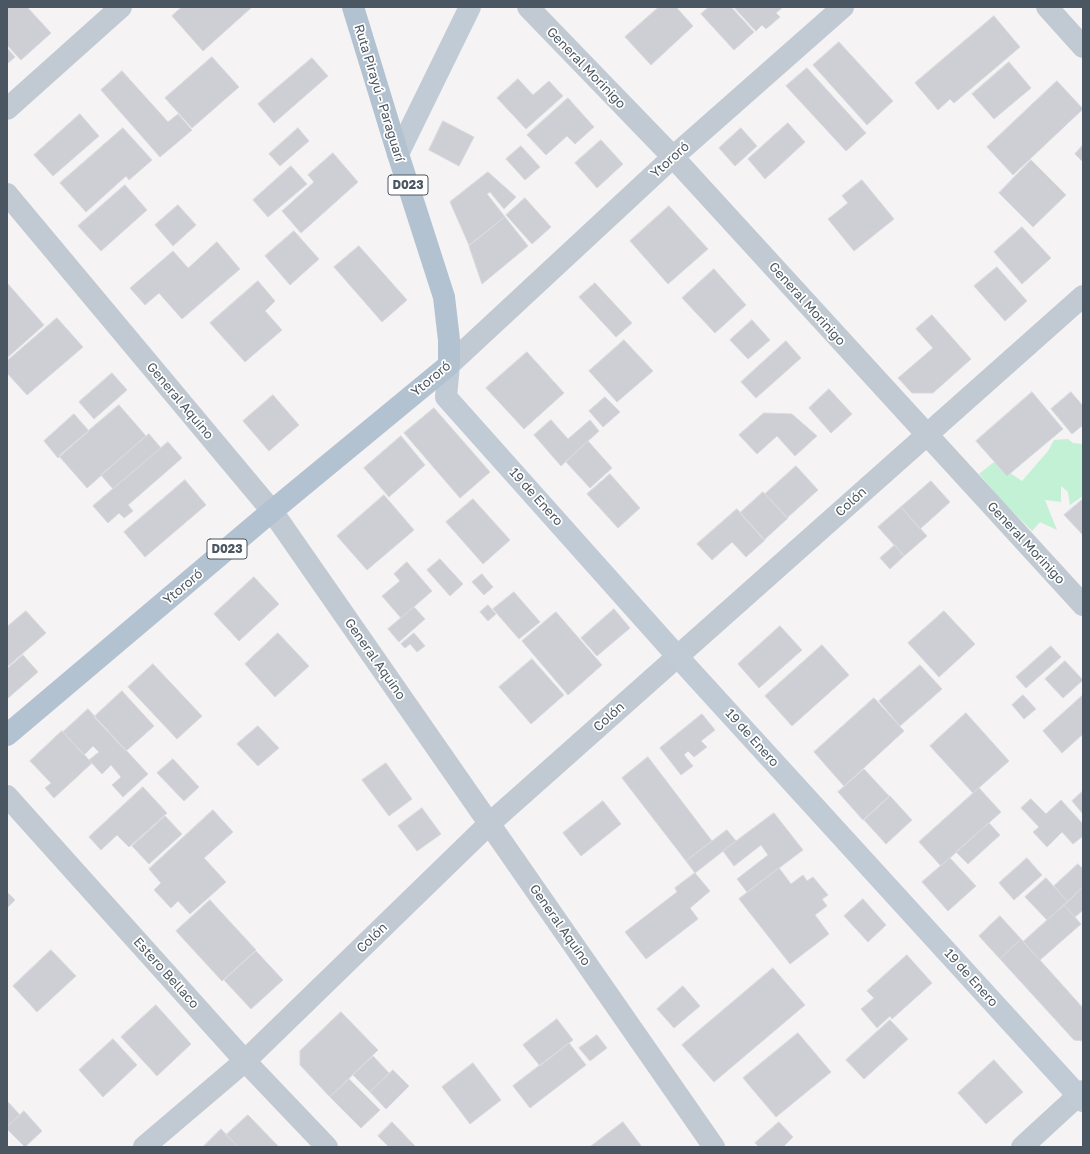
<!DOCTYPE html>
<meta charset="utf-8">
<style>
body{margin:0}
#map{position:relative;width:1090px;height:1154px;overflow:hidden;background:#f5f3f3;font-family:"Golos Text",sans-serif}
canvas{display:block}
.frame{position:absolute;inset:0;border:8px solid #4a5661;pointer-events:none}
</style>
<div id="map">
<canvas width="1090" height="1154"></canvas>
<div class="frame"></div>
</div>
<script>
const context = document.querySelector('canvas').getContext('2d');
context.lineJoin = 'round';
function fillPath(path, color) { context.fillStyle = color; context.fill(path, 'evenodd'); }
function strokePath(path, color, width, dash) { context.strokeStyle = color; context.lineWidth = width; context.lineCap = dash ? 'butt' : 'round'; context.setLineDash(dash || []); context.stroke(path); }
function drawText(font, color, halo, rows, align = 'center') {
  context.font = font + ' "Golos Text",sans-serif'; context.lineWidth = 3.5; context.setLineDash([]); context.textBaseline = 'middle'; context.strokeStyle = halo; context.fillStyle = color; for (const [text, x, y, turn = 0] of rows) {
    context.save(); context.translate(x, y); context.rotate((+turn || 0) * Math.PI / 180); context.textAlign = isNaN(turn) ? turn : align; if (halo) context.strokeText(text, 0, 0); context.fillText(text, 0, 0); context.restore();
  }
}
const green = new Path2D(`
 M1068,439L1073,443L1083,444V496L1070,505L1068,492L1061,486V502L1045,500L1057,530L1040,522L1032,531L1001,500L979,474L994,462L1022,481L1048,451L1054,440Z`);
const building = new Path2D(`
 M7,7H27L51,33L21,60L7,45Z
 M182,7H252L203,51L172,16Z
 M659,7H676L693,26L651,65L625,37Z
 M709,7H731L754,32L734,50L701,14Z
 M734,7H783L776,13L780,17L766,29L762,25L756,31Z
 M994,16L1020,47L954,103L950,99L938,110L915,83Z
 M839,42L893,101L867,125L813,65Z
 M7,48L15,57L7,64Z
 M212,57L239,87L192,128L165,98Z
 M312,58L328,76L274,123L258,104Z
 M1009,62L1031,88L994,119L972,94Z
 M807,68L866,133L846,151L786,86Z
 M122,71L168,122L178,114L192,130L160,157L101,90Z
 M518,79L533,95L549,81L563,96L526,129L497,98Z
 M1057,81L1083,109L1013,175L987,147Z
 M568,98L594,127L575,144L567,136L546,155L527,135Z
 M80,114L99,136L53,176L34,155Z
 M443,121L474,137L459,166L429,150Z
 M788,123L805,142L765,179L748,159Z
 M123,128L152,160L129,180L126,176L86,212L60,183Z
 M298,128L309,141L280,166L269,154Z
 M741,128L757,146L735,166L719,148Z
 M601,140L623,164L597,188L575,163Z
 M1083,145V162L1075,154Z
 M521,146L540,167L525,180L506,159Z
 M333,153L358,182L301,233L282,211L314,182L308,175Z
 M1031,160L1066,195L1033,227L999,193Z
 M291,166L307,184L268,217L253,200Z
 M488,172L516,197L504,209L490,192L487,194L505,217L469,245L450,202Z
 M862,180L894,219L854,251L828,219L848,203L842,196Z
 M125,185L147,210L101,251L78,226Z
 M525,198L551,227L532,244L506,215Z
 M178,205L196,225L173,246L155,225Z
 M669,206L708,249L668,284L630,241Z
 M505,217L528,246L482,284L469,246Z
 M1022,227L1051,258L1022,284L994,252Z
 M294,231L319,259L290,285L265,256Z
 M217,242L240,269L182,319L159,293L145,305L130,288L173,251L188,268Z
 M359,246L407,300L382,322L334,267Z
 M997,267L1027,301L1005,321L974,286Z
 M714,269L746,305L715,333L682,298Z
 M258,281L275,301L265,311L282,330L245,362L210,323Z
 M595,283L632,323L616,337L579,297Z
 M8,284L44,325L7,358V285Z
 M932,315L971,359L933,393H912L898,378L933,348L916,329Z
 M57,318L83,347L27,395L7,373V361Z
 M752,320L770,340L748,359L730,340Z
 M624,340L653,371L617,402L589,371Z
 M786,341L801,358L756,398L741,382Z
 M527,352L564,393L524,429L486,388Z
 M112,373L127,390L94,419L79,402Z
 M829,389L852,414L831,433L809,408Z
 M1032,392L1063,429L1007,476L976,441Z
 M1071,392L1083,406V425L1072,434L1051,409Z
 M273,395L299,425L269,451L243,421Z
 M605,397L620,412L603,427L589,411Z
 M119,405L146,436L87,488L59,456Z
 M434,408L490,472L460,498L404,433Z
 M764,413L792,414L817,436L795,456L777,436L757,454L739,435Z
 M74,414L89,431L58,458L44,441Z
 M551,420L568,439L590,420L599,431L561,466L534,435Z
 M149,434L161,448L113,489L101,475Z
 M401,436L425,465L389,497L364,468Z
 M588,441L612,468L590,488L566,462Z
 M168,442L182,458L128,505L133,511L124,518L119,513L108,523L93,506Z
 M796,466L818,490L787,518L765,494Z
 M610,474L640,508L618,528L587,494Z
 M185,480L206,505L145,557L124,532Z
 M931,481L950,502L920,529L901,507Z
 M763,492L788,518L764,540L740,513Z
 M384,495L414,530L367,570L337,536Z
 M473,499L510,540L483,564L446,522Z
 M1083,499V535L1064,515Z
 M901,507L927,536L904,556L878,527Z
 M737,509L765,540L746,557L732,542L712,560L697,544Z
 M895,545L904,556L890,569L880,558Z
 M440,559L463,584L450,596L427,570Z
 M407,562L432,591L401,618L382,596L400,581L394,574Z
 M482,574L493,587L484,595L472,582Z
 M254,577L279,604L239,641L214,614Z
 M514,592L540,622L519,639L493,609Z
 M488,605L496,614L488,621L480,612Z
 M414,607L425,619L399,642L388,629Z
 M614,609L630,628L597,656L581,638Z
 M26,611L46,633L7,667V627Z
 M944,611L975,644L939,677L908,643Z
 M556,612L602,665L568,695L522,641Z
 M780,626L802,650L759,688L738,664Z
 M278,633L309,666L275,697L245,664Z
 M414,633L425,646L417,652L410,644L405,648L401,644Z
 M822,645L849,675L792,726L765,696Z
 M1051,646L1061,657L1026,688L1016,677Z
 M23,655L38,672L7,699V669Z
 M532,659L564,695L531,724L499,687Z
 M1065,661L1083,680L1063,698L1045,679Z
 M153,664L202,716L177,739L128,687Z
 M920,665L942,689L900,726L879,701Z
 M122,691L154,726L126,751L94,717Z
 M1023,695L1036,709L1024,719L1012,705Z
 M1083,695V734L1062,753L1043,731Z
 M874,698L904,731L844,786L814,752Z
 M88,709L148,774L123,797L112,785L121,777L111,765L102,774L89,760L99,752L93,746L84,755L63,732Z
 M966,713L1009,761L973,793L930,746Z
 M702,714L715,730L701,741L707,747L694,757L688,751L684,755L693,766L681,775L660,748Z
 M258,726L279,748L258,766L237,744Z
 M62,731L92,763L54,798L45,788L51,783L30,761Z
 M648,757L712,841L686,861L622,778Z
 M173,759L199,787L184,801L157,773Z
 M386,763L412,799L389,816L362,780Z
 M864,769L889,796L863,820L838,792Z
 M143,787L167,813L129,847L117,835L101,850L89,837Z
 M979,788L1001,812L941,866L919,842Z
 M1083,791V814L1072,801Z
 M890,796L912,820L886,844L864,820Z
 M1031,799L1046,814L1061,800L1083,824V836L1073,844L1062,832L1047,847L1033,832L1039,827L1021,808Z
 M603,801L621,824L581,856L563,833Z
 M422,808L441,834L417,851L398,826Z
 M213,810L233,832L204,858L226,882L190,914L178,901L171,908L154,890L161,883L149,869Z
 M774,813L803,850L747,892L737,879L768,855L761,845L734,866L723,851Z
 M165,816L182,834L149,864L132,846Z
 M989,823L1000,835L968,864L956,852Z
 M727,830L736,841L695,873L686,861Z
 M950,858L976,886L948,911L922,882Z
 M1027,858L1042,875L1014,900L999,883Z
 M1078,864L1083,869V887L1068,902L1054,886Z
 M779,868L791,884L803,875L807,881L813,877L828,895L822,899L827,906L815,915L829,934L790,964L739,899Z
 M695,873L710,891L690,908L698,919L646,959L625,932L677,892L675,888Z
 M1046,878L1068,902L1047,920L1025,897Z
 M1083,887V910L1075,917L1064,905Z
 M7,892L15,900L7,908Z
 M863,899L886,925L868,942L844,916Z
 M210,900L256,950L222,981L176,931Z
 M1064,905L1081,924L1040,960L1023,942Z
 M1000,916L1021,939L1000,959L979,936Z
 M1021,939L1083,1008V1041L1074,1040L1000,959Z
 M51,950L76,976L37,1012L13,986Z
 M256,951L283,980L251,1009L224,980Z
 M907,955L932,983L892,1019L890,1016L877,1028L861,1009L874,998L867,991Z
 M773,968L805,1005L714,1082L682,1045Z
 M683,986L700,1006L674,1028L657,1009Z
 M156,1005L191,1044L157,1076L121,1037Z
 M341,1012L378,1050L330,1097L300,1065V1051Z
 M557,1019L573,1040L540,1066L523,1045Z
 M890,1020L908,1039L864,1079L846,1060Z
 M798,1033L831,1072L776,1117L743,1078Z
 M597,1035L607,1048L590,1061L579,1048Z
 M113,1039L137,1065L103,1097L79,1070Z
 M569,1043L586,1065L530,1108L513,1086Z
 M373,1056L389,1073L370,1092L353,1075Z
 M994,1060L1023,1092L986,1124L958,1093Z
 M473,1063L501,1100L470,1124L442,1087Z
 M393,1070L409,1086L386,1109L370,1092Z
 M349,1079L380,1110L361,1128L330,1097Z
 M7,1101L20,1115L7,1127Z
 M24,1111L42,1131L25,1147L7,1129V1127Z
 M248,1115L279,1147H238L226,1135Z
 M392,1122L415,1146L414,1147H389L378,1136Z
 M623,1122L642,1147H590Z
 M779,1122L793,1137L783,1147H759L755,1143Z
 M221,1129L238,1147H203Z`);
const street = new Path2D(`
 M528,7L673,157L1083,605
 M1047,7L1083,47
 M7,109L121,7
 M7,194L272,511L714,1147
 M449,365L673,157L843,7
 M7,796L245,1061L327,1147
 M144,1147L245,1061L489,824L1083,296
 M1022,1147L1083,1091`);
const secondary = new Path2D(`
 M398,154L470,7
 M449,365L446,397L678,657L1083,1101`);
const primary = new Path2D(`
 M7,735L272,511L449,365V340L444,297L398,154L353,7`);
const shields = [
 [408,185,40],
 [227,549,40]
];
const shieldNames = [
 ["D023",408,185],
 ["D023",227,549]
];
const streetNames = [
 ["General Morinigo",586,68,46],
 ["Ruta Pirayú - Paraguarí",379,93,73],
 ["Ytororó",670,160,-42],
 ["General Morinigo",807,304,48],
 ["Ytororó",431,379,-40],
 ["General Aquino",180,401,50],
 ["19 de Enero",536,497,48],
 ["Colón",851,502,-42],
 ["General Morinigo",1026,543,47],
 ["Ytororó",183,587,-40],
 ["General Aquino",375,659,55],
 ["Colón",609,717,-42],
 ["19 de Enero",752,738,48],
 ["General Aquino",560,925,55],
 ["Colón",372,938,-44],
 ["Estero Bellaco",166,973,48],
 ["19 de Enero",971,978,48]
];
fillPath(green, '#c3f1d5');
fillPath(building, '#cdcfd5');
strokePath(building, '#d7d9de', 1);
strokePath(street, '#c1cad2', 22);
strokePath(secondary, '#c1cbd6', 22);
strokePath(primary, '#b3c2d1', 22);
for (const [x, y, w] of shields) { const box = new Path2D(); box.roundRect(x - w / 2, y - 10, w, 20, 3); context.fillStyle = '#fff'; context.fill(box); strokePath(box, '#4a5661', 1); }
drawText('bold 12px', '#4a5661', null, shieldNames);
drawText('13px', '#4a5661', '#fff', streetNames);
</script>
